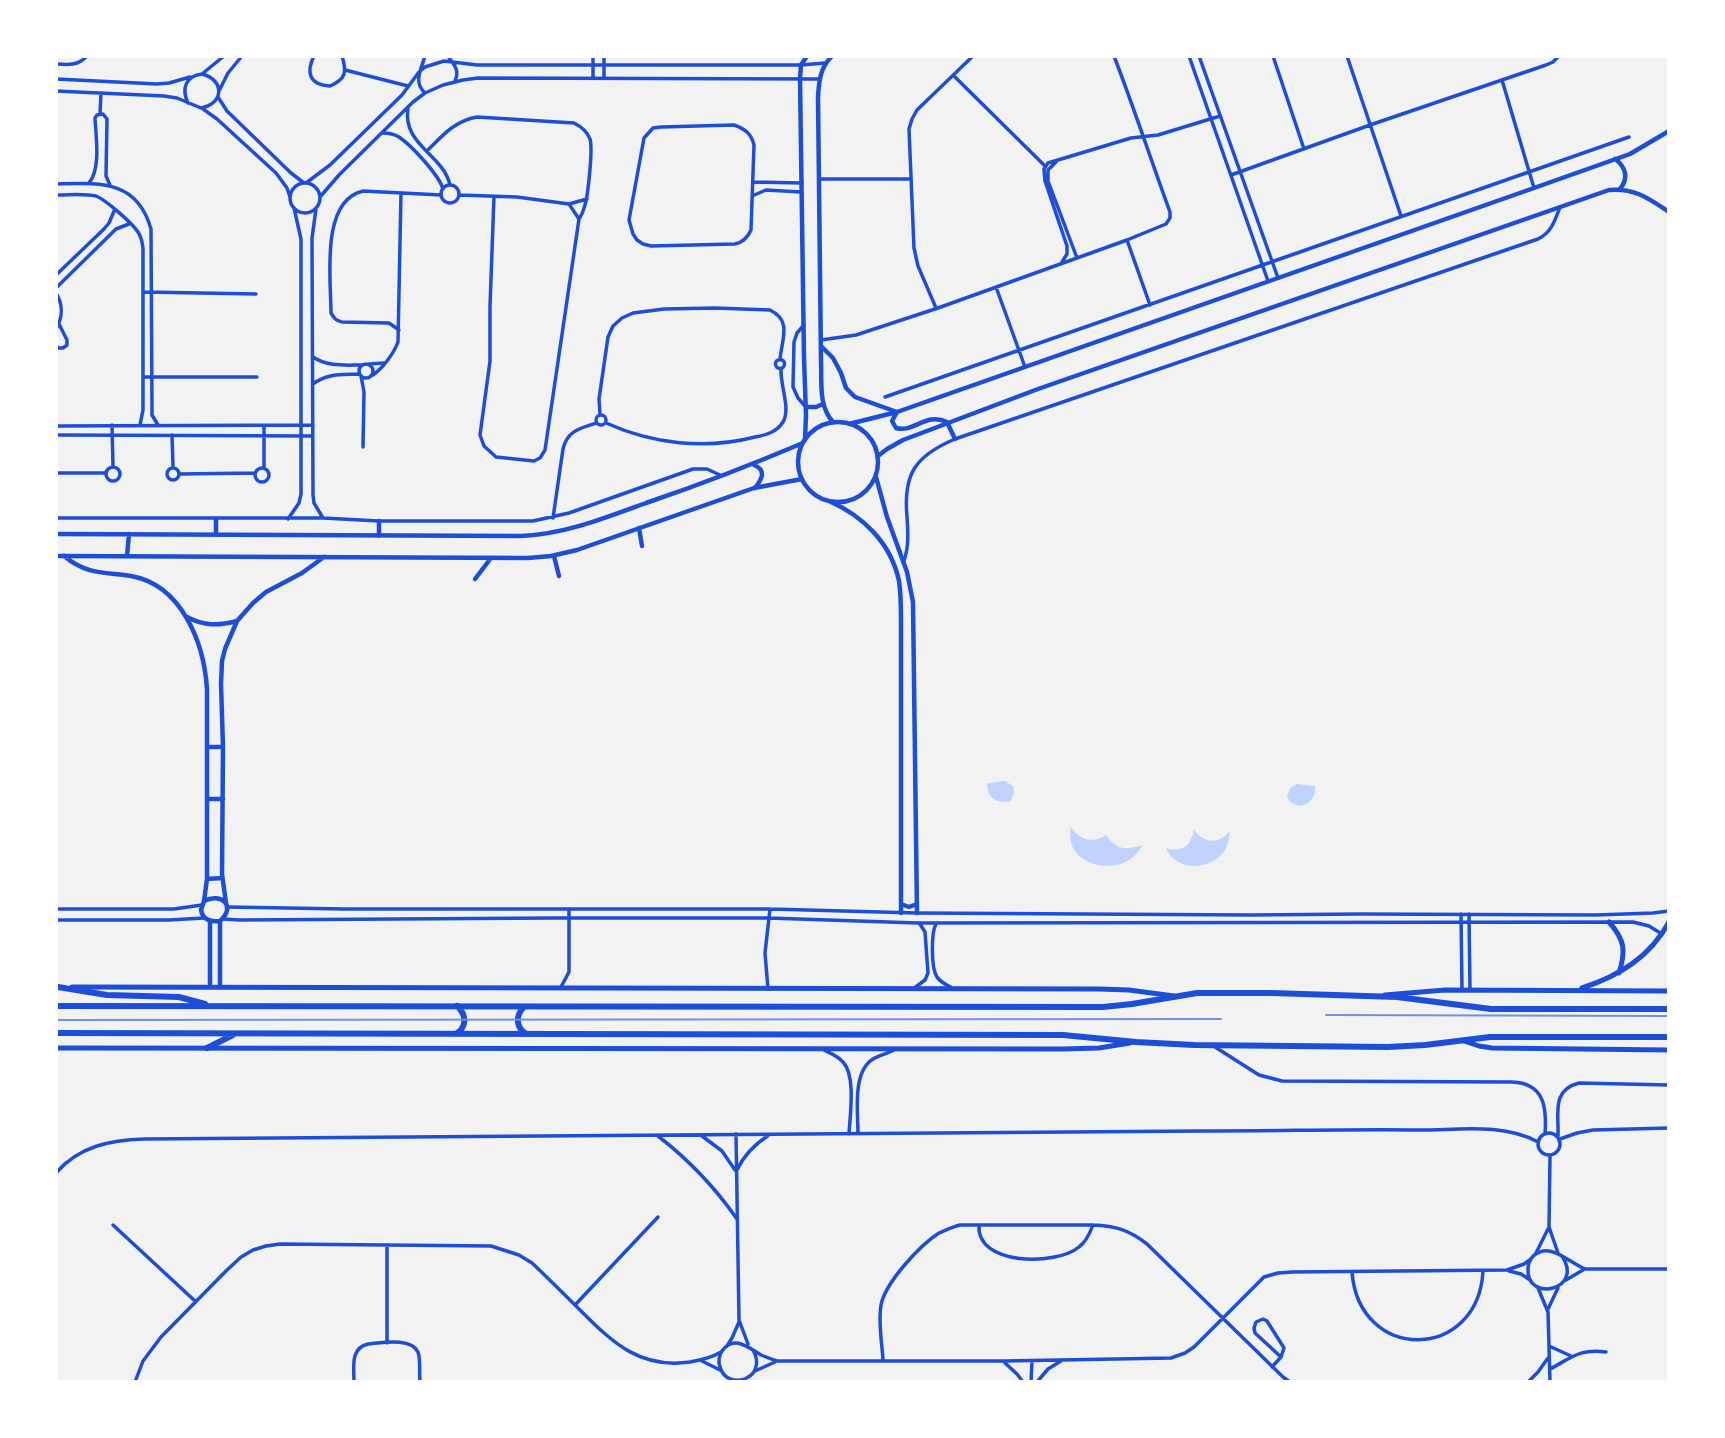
<!DOCTYPE html>
<style>
body{margin:0}
#map{position:relative;width:1725px;height:1438px;overflow:hidden;background:#f2f2f2;font-family:Barlow,sans-serif}
canvas{display:block}
.frame{position:absolute;inset:0;border:58px solid #fff;pointer-events:none}
</style>
<div id="map">
<canvas width="1725" height="1438"></canvas>
<div class="frame"></div>
</div>
<script>
const context = document.querySelector('canvas').getContext('2d');
context.lineJoin = 'round';
function fillPath(path, color) { context.fillStyle = color; context.fill(path, 'evenodd'); }
function strokePath(path, color, width, dash) { context.strokeStyle = color; context.lineWidth = width; context.lineCap = dash ? 'butt' : 'round'; context.setLineDash(dash || []); context.stroke(path); }
const water = new Path2D(`
 M1005,781L1013,786L1014,792L1011,801C998,804 988,799 987,785L989,783Z
 M1297,784L1315,786C1317,804 1296,814 1287,797L1290,788Z
 M1071,827C1080,840 1092,844 1106,835C1118,851 1125,850 1143,845C1140,849 1137,854 1132,858C1108,876 1063,862 1071,827Z
 M1194,830C1204,843 1219,845 1230,831C1229,839 1228,847 1223,853C1208,871 1175,871 1166,848C1182,853 1191,846 1194,830Z`);
const minor = new Path2D(`
 M314,56C306,72 309,85 330,86C346,79 347,72 342,56
 M425,56C421,70 413,82 425,93
 M448,56C454,65 460,70 455,81
 M604,56V78
 M1189,56L1268,281
 M1199,56L1278,278
 M1273,56L1304,149
 M1347,56L1401,216
 M56,64C68,65 78,66 87,56
 M345,70L408,86
 M202,74L224,56
 M953,75L1045,166
 M593,78V56
 M56,79L157,84L169,83L190,77
 M1502,80L1534,188
 M56,91L164,96L177,98L201,108C224,104 225,80 202,74C186,76 181,88 188,103
 M219,91L228,73L242,56
 M218,97L227,111L291,173L304,183
 M408,108C402,145 443,154 450,185
 M203,109L217,119L276,173L287,188L290,197
 M100,114L101,93
 M734,125C745,129 751,133 754,145L751,230C748,237 744,242 735,244L651,246L643,244L637,240L633,234L629,220L644,138L653,128L661,127Z
 M383,133C389,133 394,134 399,137C411,145 439,175 443,189
 M427,151C442,136 454,121 477,117L574,123C582,127 587,131 590,139C593,149 588,198 584,208C583,213 582,214 579,219L545,450L540,458L534,461L496,457L484,446L480,435L490,361V306L494,196
 M1056,162L1048,170V181L1077,258
 M1231,175L1370,125L1546,65L1553,62L1559,56
 M819,179H911
 M753,182L802,183
 M89,183C101,169 96,137 95,118L97,115L103,114L107,119L106,176L110,185
 M306,183L330,165L402,95L419,72L425,67L444,61L477,65H801L825,63
 M290 198a15 15 0 1 1 30 0a15 15 0 1 1-30 0Z
 M56,184C99,183 137,179 151,229L152,409V415L158,425
 M441 194a9 9 0 1 1 18 0a9 9 0 1 1-18 0Z
 M56,195C69,195 83,193 96,196C106,200 132,223 138,232C142,238 142,243 143,248V410L140,425
 M459,195L517,197L569,204L587,199
 M752,196L766,190L801,192
 M320,197L339,175L413,102L425,93L443,85L463,80L478,78L819,79
 M569,204L579,219
 M316,209L312,238L313,495L314,503L323,518
 M1127,240L1150,305
 M1062,262L1067,254V246L1045,181L1044,169L1048,163L1131,138L1158,135L1220,116
 M56,275L104,229L109,223L115,209
 M996,287L1025,367
 M56,288L116,229L129,224
 M144,292L256,294
 M56,293C63,304 63,317 56,329
 M936,308L918,266L914,248L909,129L912,119L917,110L973,56
 M804,325L797,333L794,342L793,387L798,398L805,406
 M399,330L389,323L342,322C336,321 334,318 331,313C331,279 320,201 363,191L441,195
 M821,340L856,335L938,308L1127,240L1166,224L1170,218V212C1151,160 1134,108 1114,56
 M56,345L58,348H63L67,345V340L59,324
 M313,357C328,367 344,365 362,365
 M775.5 364a4.5 4.5 0 1 1 9 0a4.5 4.5 0 1 1-9 0Z
 M359 371a7 7 0 1 1 14 0a7 7 0 1 1-14 0Z
 M369,364L384,363
 M373,375C383,368 394,353 398,342L401,193
 M361,376L364,392L363,447
 M144,377H257
 M313,384C327,373 342,375 359,374
 M885,397L1629,137
 M596 420a5 5 0 1 1 10 0a5 5 0 1 1-10 0Z
 M600,415L599,399L608,337L613,326L622,318L633,313L664,309L715,308L770,310C793,321 781,341 780,360
 M606,423C653,444 705,450 755,437C766,435 777,432 783,422C791,409 780,385 781,369
 M112,425L113,466
 M56,426L313,425
 M56,435L313,436
 M172,435L173,467
 M106 474a7 7 0 1 1 14 0a7 7 0 1 1-14 0Z
 M264,467V425
 M255 475a7 7 0 1 1 14 0a7 7 0 1 1-14 0Z
 M167 474a6 6 0 1 1 12 0a6 6 0 1 1-12 0Z
 M56,473H106
 M179,474L255,473
 M56,518H323L379,521H533L569,513L693,469H707L720,475
 M553,518L563,449C567,431 580,428 597,423
 M288,519L299,503L301,494V239L294,208
 M904,561C909,546 908,532 907,517C903,474 915,456 955,439L1538,239C1552,232 1555,220 1560,207
 M227,907L345,909H770L917,913L1251,915L1361,914L1596,915L1653,913L1669,911
 M56,909H174L202,905
 M1461,914L1462,989
 M1469,914L1470,990
 M223,919L239,920L554,918H768L918,923L1633,922L1649,926L1662,934
 M56,920H169L204,918
 M936,924C931,933 931,968 937,977C940,982 947,985 952,988
 M561,987L569,972V909
 M768,989L765,953L770,909
 M913,989L925,980L928,973L925,932L920,924
 M1215,1047L1259,1075L1282,1081L1512,1082C1544,1083 1547,1107 1545,1134
 M824,1050C830,1053 838,1056 843,1062C856,1076 850,1115 849,1134
 M1538 1144a11 11 0 1 1 22 0a11 11 0 1 1-22 0Z
 M736,1134L739,1320L748,1344
 M858,1134C858,1112 852,1072 873,1059C879,1055 887,1054 894,1050
 M658,1136C689,1160 714,1186 737,1219
 M702,1136L722,1151L735,1170
 M1558,1136C1559,1114 1551,1090 1579,1083L1669,1085
 M1560,1139L1577,1133L1593,1130L1669,1128
 M1550,1156L1549,1227L1558,1253
 M737,1170C744,1155 755,1144 769,1135
 M56,1173C79,1146 111,1140 144,1139C500,1136 855,1134 1210,1131C1281,1131 1351,1129 1421,1130C1459,1130 1503,1123 1538,1142
 M113,1225L195,1301
 M979,1225C976,1266 1056,1266 1079,1247C1086,1242 1090,1233 1093,1225
 M387,1245V1343
 M1536,1253L1548,1229
 M1562,1256C1585,1290 1526,1303 1528,1269C1528,1261 1533,1254 1540,1252C1554,1246 1572,1264 1585,1269H1669
 M1509,1271L1521,1274L1530,1280
 M1352,1272C1359,1363 1478,1362 1483,1271
 M1566,1280L1583,1270
 M1538,1288L1548,1312L1550,1382
 M575,1305L658,1217
 M1548,1309L1558,1288
 M727,1346L732,1338L739,1322
 M1549,1346L1571,1356
 M753,1350C769,1379 727,1392 720,1367C718,1362 719,1355 722,1351C734,1334 749,1348 761,1355C766,1357 771,1359 777,1361H1004L1171,1358L1185,1353L1194,1347L1264,1277L1278,1273L1292,1272L1507,1270L1524,1264L1531,1259
 M883,1360C882,1343 878,1323 881,1305C885,1283 920,1245 939,1233C946,1230 952,1227 960,1225H1093C1116,1226 1129,1230 1147,1244L1283,1377L1290,1382
 M702,1361L720,1370
 M1005,1363L1017,1374L1023,1382
 M1272,1367L1281,1357L1284,1348L1267,1321L1263,1319L1256,1322L1254,1328L1255,1333L1281,1357
 M1550,1369C1571,1358 1580,1348 1606,1352
 M755,1371L775,1362
 M135,1382L143,1361L161,1337L226,1271L241,1257L253,1250L266,1246L280,1244L491,1246L519,1255L532,1263C549,1279 566,1296 582,1312C614,1344 641,1369 690,1362C702,1360 711,1358 721,1352
 M354,1382C354,1367 350,1348 368,1344C381,1343 411,1337 418,1352C421,1361 419,1373 420,1382
 M1031,1382L1032,1361
 M1037,1382L1048,1369L1061,1361
 M1528,1382L1538,1372L1548,1358`);
const tertiary = new Path2D(`
 M832,56C820,68 819,81 818,97L821,361C822,381 818,406 833,422
 M1615,159C1626,167 1629,178 1620,189
 M821,346L833,358L841,373L846,388L855,397L897,412L892,421L896,428C914,433 926,412 947,422L955,439
 M806,407H816L823,404
 M798 462a40 40 0 1 1 80 0a40 40 0 1 1-80 0Z
 M849,424L897,412L1534,188L1630,154L1669,131
 M805,440L806,415L804,358L800,78L801,65L807,56
 M878,456L887,449L903,440L1038,389L1609,190C1635,188 1648,198 1669,212
 M754,465C767,470 762,479 755,488
 M876,477L887,517L907,572L913,602L917,913
 M829,501C863,516 891,543 899,581C901,594 901,607 901,620V913
 M216,519V535
 M379,521V536
 M639,528L642,546
 M56,534L521,536C565,534 605,518 646,503C699,485 751,465 803,443
 M56,556L528,558L551,556L577,550L754,488L802,479
 M64,556C87,575 104,572 131,576C182,585 204,643 207,689V879L204,901
 M127,556L129,534
 M554,556L559,576
 M475,579L491,558
 M187,617C204,626 218,626 237,621
 M207,747H223
 M208,799H223
 M207,879L222,878
 M226,903L222,874L223,747L221,684L222,661L225,649L237,621L253,603L266,592L302,573L324,557
 M901,904L909,907L917,904
 M210,921V987
 M220,921C210,922 203,920 201,910L204,901C221,892 237,906 220,921V987`);
const secondary = new Path2D(`
 M1609,922C1625,940 1626,951 1619,973
 M72,987L1099,989L1129,990L1174,996
 M1582,988C1619,976 1650,957 1669,922
 M1385,995L1445,990L1669,991
 M1464,1041L1479,1046L1492,1048L1669,1050
 M56,1048L1062,1049L1099,1048L1130,1043`);
const trunk = new Path2D(`
 M58,987L107,995L179,997L205,1004
 M56,1006L1103,1007L1132,1004L1197,993H1271L1397,997L1491,1009H1669
 M524,1007C515,1016 516,1027 526,1034
 M56,1033L1063,1035L1136,1042L1194,1045L1388,1047L1425,1045L1490,1037H1669
 M456,1034C467,1027 467,1015 457,1006
 M207,1048L233,1035`);
const rail = new Path2D(`
 M1326,1015L1669,1016
 M56,1020L1221,1019`);
fillPath(water, '#bfd3fe');
strokePath(minor, '#1d4ed8', 3.5);
strokePath(tertiary, '#1d4ed8', 4.5);
strokePath(secondary, '#1d4ed8', 5);
strokePath(trunk, '#1d4ed8', 6);
strokePath(rail, '#7290e2', 2);
</script>
